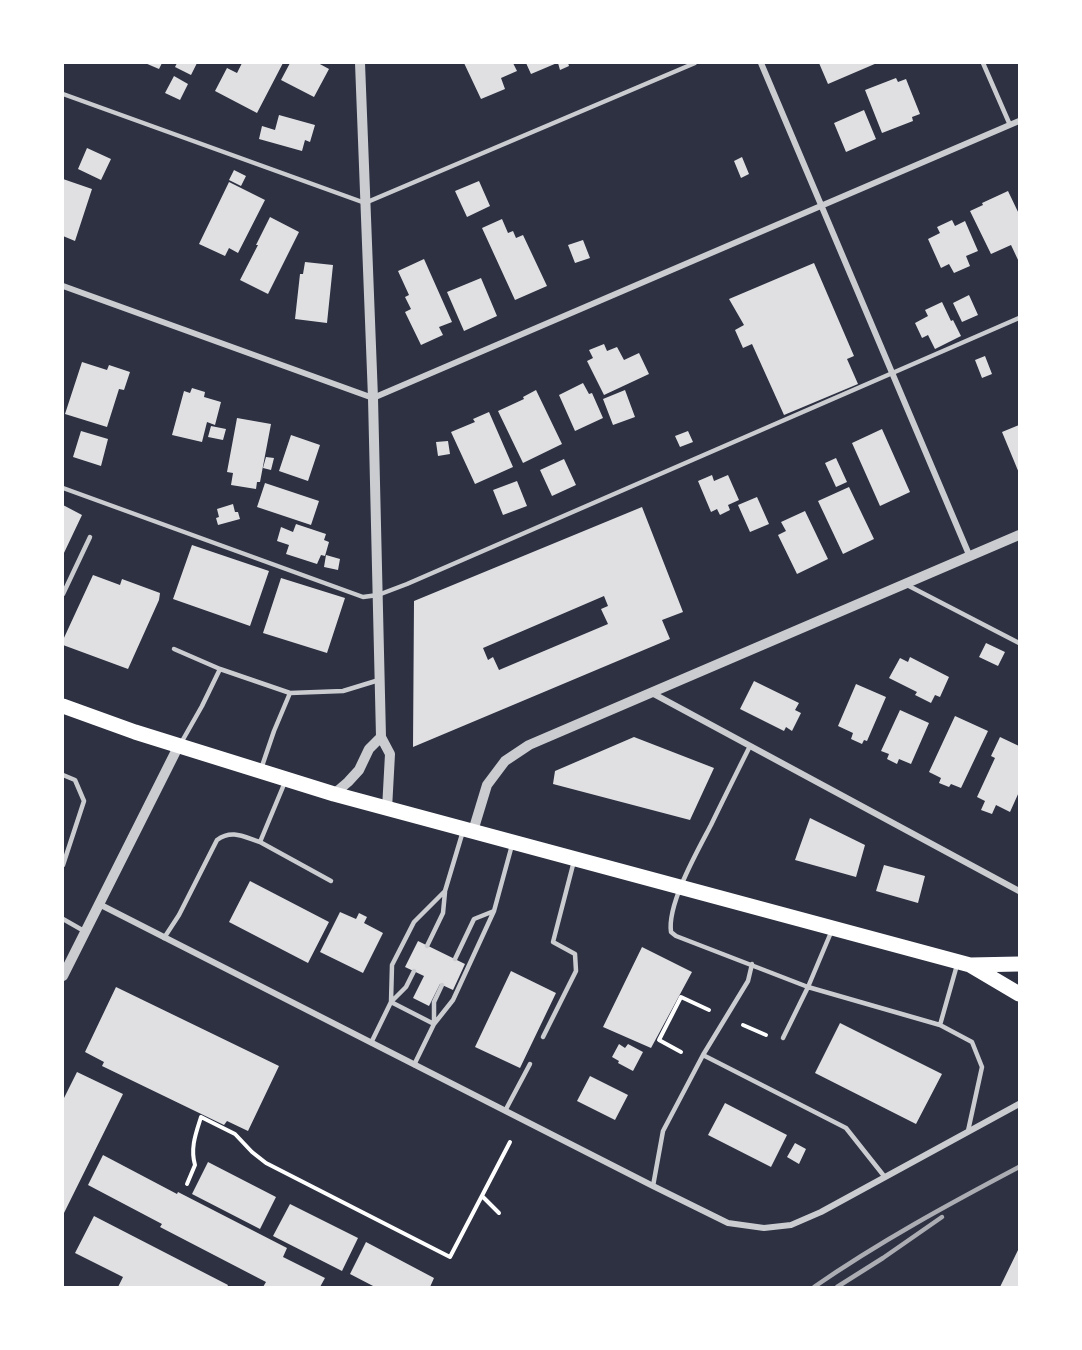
<!DOCTYPE html>
<style>
body{margin:0}
#map{position:relative;width:1082px;height:1350px;overflow:hidden;background:#2d3142;font-family:Signika,sans-serif}
canvas{display:block}
.frame{position:absolute;inset:0;border:64px solid #fff;pointer-events:none}
</style>
<div id="map">
<canvas width="1082" height="1350"></canvas>
<div class="frame"></div>
</div>
<script>
const context = document.querySelector('canvas').getContext('2d');
context.lineJoin = 'round';
function fillPath(path, color) { context.fillStyle = color; context.fill(path, 'evenodd'); }
function strokePath(path, color, width, dash) { context.strokeStyle = color; context.lineWidth = width; context.lineCap = dash ? 'butt' : 'round'; context.setLineDash(dash || []); context.stroke(path); }
const building = new Path2D(`
 M145,63H162L159,69Z
 M177,63H197L191,75L175,67Z
 M242,63H283L257,113L215,91L227,68L237,73Z
 M290,63H318L329,69L314,97L281,80Z
 M464,63H513L517,71L501,78L505,89L481,99Z
 M526,63H557L531,74Z
 M558,63H568L569,66L560,70Z
 M819,63H877L828,84Z
 M174,76L188,84L180,100L165,93Z
 M896,78L898,82L906,79L920,114L912,117L913,121L882,133L865,90Z
 M864,110L876,139L846,152L834,123Z
 M279,115L315,125L310,142L305,140L302,151L259,139L262,126L275,130Z
 M87,148L111,159L101,180L78,169Z
 M742,157L749,174L741,178L734,161Z
 M234,170L246,176L241,186L229,180Z
 M63,179L92,189L75,241L63,236Z
 M479,181L490,206L467,217L455,191Z
 M229,182L265,200L238,253L229,248L225,256L199,244Z
 M1008,191L1019,214V262L1011,245L991,254L970,211L983,205L982,203Z
 M270,217L299,232L268,294L240,280L258,245H256Z
 M502,219L508,233L513,231L516,238L523,235L547,286L515,300L482,228Z
 M952,220L955,226L965,221L978,251L966,256L970,266L954,273L949,264L941,268L928,239L940,233L937,227Z
 M583,240L590,258L575,263L568,245Z
 M424,259L452,322L439,327L443,335L421,345L405,312L411,309L405,297L409,295L398,271Z
 M305,262L333,265L327,323L295,319L300,274H303Z
 M814,263L854,356L847,359L858,384L784,415L752,344L743,348L735,330L744,325L729,299Z
 M481,278L497,316L464,331L447,292Z
 M969,295L978,315L962,322L953,303Z
 M942,302L951,321L953,320L961,336L935,349L928,335L922,338L915,323L928,316L925,310Z
 M604,344L607,351L617,347L624,360L639,353L649,374L604,395L587,361L593,358L589,350Z
 M985,356L992,374L982,378L975,360Z
 M82,362L107,370L109,365L130,372L124,390L119,389L107,427L65,414Z
 M583,383L589,394L592,393L603,418L575,431L559,395Z
 M192,388L205,392L204,397L221,402L215,425L207,422L202,442L172,435L184,391L190,393Z
 M536,390L562,444L523,463L498,411L524,399L523,397Z
 M625,390L635,417L613,425L603,399Z
 M489,412L513,467L475,484L451,432L475,422L473,419Z
 M237,418L271,424L260,482H257L256,489L231,485L233,473L227,472Z
 M1019,425V473L1002,432Z
 M211,426L226,429L223,440L208,437Z
 M882,429L910,492L880,506L852,443Z
 M81,431L108,439L101,466L73,457Z
 M688,431L693,442L680,447L675,436Z
 M291,435L320,445L308,481L279,471Z
 M448,441L450,454L438,456L436,442Z
 M266,457L274,458L271,470L263,468Z
 M836,458L847,482L836,487L825,463Z
 M564,459L576,485L552,496L540,470Z
 M712,475L714,481L728,475L739,500L728,505L730,510L720,515L717,509L711,512L698,481Z
 M517,481L527,506L503,515L493,490Z
 M265,483L319,501L311,525L257,507Z
 M849,487L874,539L843,554L818,501Z
 M757,497L769,524L750,532L738,505Z
 M233,504L235,512H238L240,519L218,525L216,518L219,517L217,509Z
 M63,505L82,515L63,555Z
 M642,507L683,612L662,620L670,639L413,747L414,601ZM604,596L608,606L601,609L608,624L499,670L493,657L488,660L483,648Z
 M805,511L828,559L797,574L778,535L786,531L781,522Z
 M296,524L326,534L324,540L329,542L325,556L321,555L317,564L286,554L289,545L277,541L281,527L293,532Z
 M192,545L269,571L250,626L173,599Z
 M326,555L340,559L338,570L324,567Z
 M93,575L120,585L122,579L160,593L159,600L128,669L63,645V640Z
 M281,578L345,598L327,653L263,633Z
 M986,643L1005,652L998,666L979,657Z
 M910,657L949,677L940,697L935,695L931,703L915,695L917,692L889,678L900,658L908,662Z
 M754,681L799,703L795,710L801,713L792,731L786,727L784,731L740,709Z
 M856,684L886,697L867,741L864,740L862,744L851,739L853,733L838,726Z
 M900,710L929,723L911,764L899,759L897,764L887,759L889,754L881,751Z
 M955,716L988,731L961,788L951,784L949,787L939,783L941,778L929,772Z
 M634,737L714,768L690,820L553,784L555,771Z
 M1000,737L1019,746V792L1010,812L996,805L992,814L981,810L985,801L977,797L995,758L991,756Z
 M810,818L865,845L856,877L795,860Z
 M884,865L925,876L918,903L876,891Z
 M250,881L329,922L308,963L229,922Z
 M340,912L356,919L359,913L367,917L364,923L383,933L363,973L320,952Z
 M418,941L465,964L453,990L440,984L429,1006L413,998L424,976L405,967Z
 M642,947L692,972L651,1048L603,1027Z
 M511,971L556,993L520,1068L475,1047Z
 M116,987L279,1066L248,1131L227,1121L224,1125L102,1066L104,1062L85,1052Z
 M840,1023L942,1074L916,1124L815,1073Z
 M619,1044L625,1048L628,1044L643,1052L633,1071L618,1063L619,1061L612,1057Z
 M77,1072L123,1094L63,1215V1100Z
 M590,1076L628,1095L615,1120L577,1101Z
 M725,1103L787,1135L771,1167L708,1135Z
 M795,1143L806,1149L799,1164L787,1157Z
 M103,1155L177,1194L178,1192L287,1248L283,1257L325,1278L320,1287H263L266,1282L160,1227L162,1224L88,1185Z
 M208,1162L276,1197L260,1229L192,1194Z
 M290,1204L358,1238L342,1271L273,1236Z
 M94,1216L228,1285L227,1287H118L123,1277L75,1253Z
 M366,1242L434,1278L430,1287H375L350,1274Z
 M1019,1248V1287H1000Z`);
const path = new Path2D(`
 M743,1025L766,1035
 M681,1052L659,1040L681,997L709,1010
 M187,1184L195,1165C190,1148 196,1133 201,1117L235,1134L252,1152L266,1163L450,1257L510,1142
 M482,1196L499,1213`);
const service = new Path2D(`
 M983,63L1010,125
 M63,94L365,203L695,63
 M63,488L363,597L378,595L407,584L1019,318
 M907,585L1019,643
 M63,594L90,537
 M174,649L220,669L202,706L181,743
 M220,669L290,693L274,731L261,769
 M290,693L343,691L379,680
 M750,746C737,772 724,798 711,825C698,850 667,904 671,932L676,936L808,987L783,1038
 M63,775L75,780L84,801L63,865
 M285,782L260,842L331,881
 M63,919L84,931
 M832,930L808,987L940,1025L957,965
 M164,938L179,915L217,840C232,829 244,837 260,842
 M427,946L443,913L445,892
 M455,959L474,919L494,911
 M414,971L406,987L391,1002L434,1024V1002L442,985
 M940,1025L972,1042L982,1067L968,1131
 M543,1037L576,971L575,954L553,942L574,861
 M371,1043L391,1002L392,965L414,922L445,891L463,831
 M703,1055L846,1128L884,1176
 M414,1065L434,1024L453,1000L494,911L512,845
 M505,1111L530,1064
 M653,1186L663,1131L703,1055L748,981L752,964`);
const minor = new Path2D(`
 M761,63L970,557
 M63,286L373,398L1019,121
 M652,693L1019,891
 M99,904L653,1186L728,1223L764,1228L791,1225L821,1212L1019,1104`);
const tertiary = new Path2D(`
 M360,63L373,398L381,737L390,754L387,809
 M334,794L348,782L359,770L369,749L381,737
 M473,831L487,785L505,761L529,745L1019,535
 M63,976L179,745`);
const primary = new Path2D(`
 M63,706L135,732L334,794L970,965L1019,994
 M970,965L1019,964`);
const rail = new Path2D(`
 M814,1287C879,1242 949,1204 1019,1167
 M837,1287L883,1258L942,1217`);
fillPath(building, '#e0e0e3');
strokePath(path, '#fff', 4);
strokePath(service, '#caccd0', 4.5);
strokePath(minor, '#caccd0', 6);
strokePath(tertiary, '#caccd0', 10);
strokePath(primary, '#fff', 15);
strokePath(rail, '#abadb3', 4.5);
</script>
